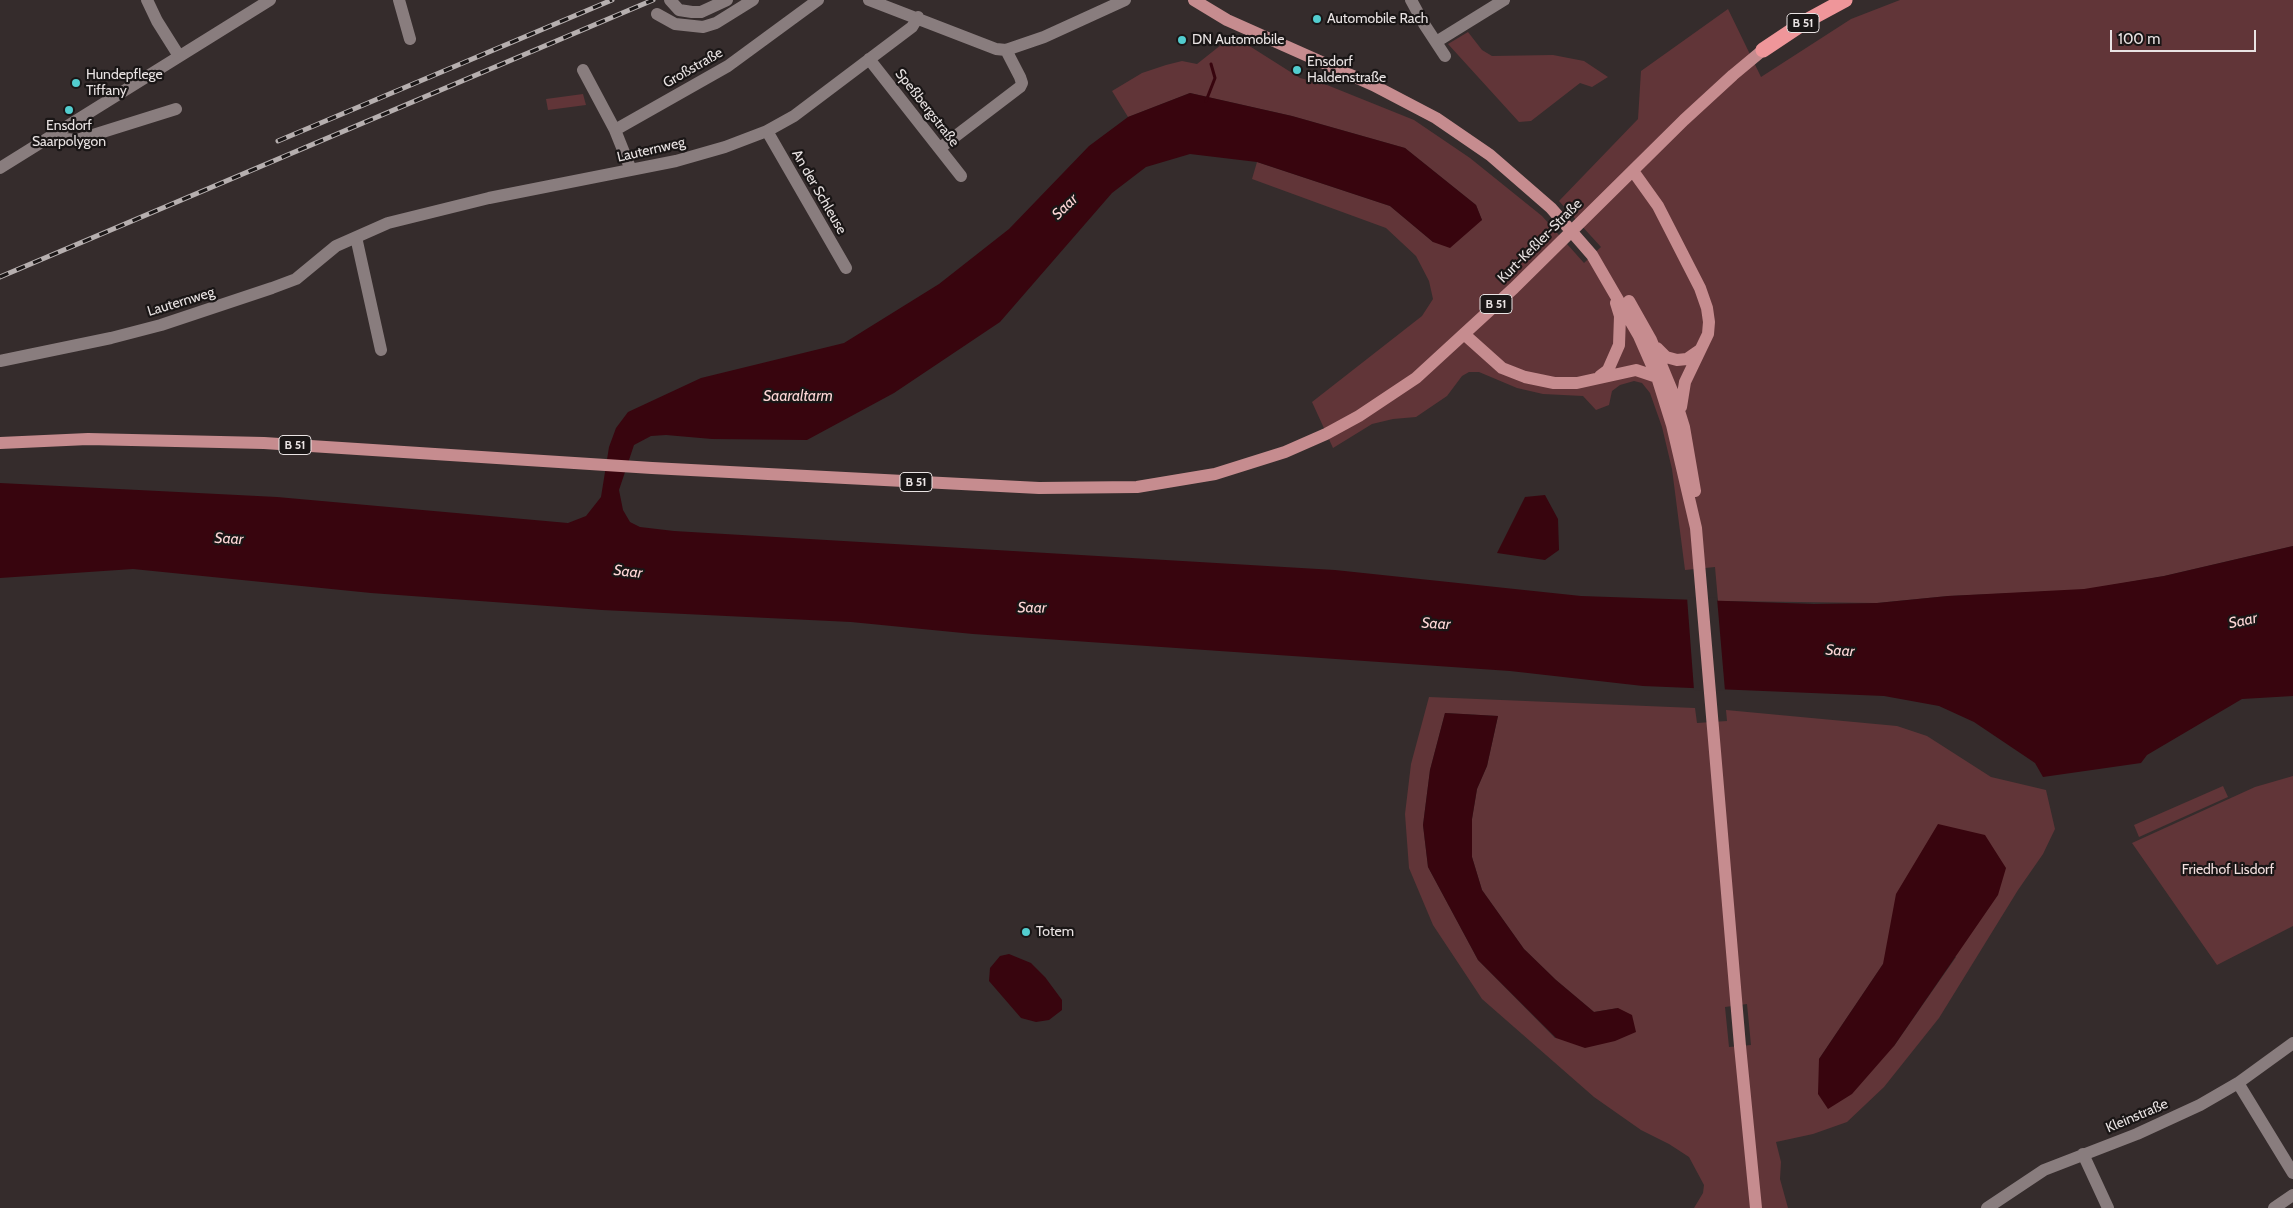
<!DOCTYPE html>
<html>
<head>
<meta charset="utf-8">
<style>
	body { margin:0 }
	#map { position:relative; width:2293px; height:1208px; overflow:hidden; background:#352c2c; font-family:Cabin,sans-serif }
	canvas { display:block }
	.scale { position:absolute; left:2110px; top:30px; width:146px; height:22px; box-sizing:border-box; border:2px solid #e9e3e3; border-top:0; padding-left:6px; font-size:15px; line-height:18px; white-space:nowrap; color:#e9e3e3; -webkit-text-stroke:4px #1a1616; paint-order:stroke }
</style>
</head>
<body>
<div id="map">
<canvas width="2293" height="1208"></canvas>
<div class="scale">100 m</div>
</div>
<script>
const ctx = document.querySelector('canvas').getContext('2d');
ctx.lineJoin = 'round';
function fill(path, color) { ctx.fillStyle = color; ctx.fill(path, 'evenodd'); }
const shape = rows => new Path2D(rows.map(r => 'M' + r).join(''));
function stroke(path, color, width, dash) { ctx.strokeStyle = color; ctx.lineWidth = width; ctx.lineCap = dash ? 'butt' : 'round'; ctx.setLineDash(dash || []); ctx.stroke(path); }
function write(font, color, halo, rows, align = 'center') {
  ctx.font = font + ' Cabin,sans-serif'; ctx.lineWidth = 4.5; ctx.setLineDash([]); ctx.textBaseline = 'middle'; ctx.strokeStyle = halo; ctx.fillStyle = color; for (const [text, x, y, turn = 0] of rows) {
    ctx.save(); ctx.translate(x, y); ctx.rotate((+turn || 0) * Math.PI / 180); ctx.textAlign = isNaN(turn) ? turn : align; if (halo) ctx.strokeText(text, 0, 0); ctx.fillText(text, 0, 0); ctx.restore();
  }
}
fill(shape([
	[1900,0,2293,0,2293,546,2164,576,2084,590,1948,596,1877,603,1718,601,1715,567,1685,570,1672,469,1662,427,1650,393,1642,383,1634,381,1620,385,1612,391,1609,405,1596,410,1583,396,1543,394,1517,388,1479,372,1469,372,1462,376,1447,396,1416,417,1393,419,1372,424,1333,448,1312,402,1422,316,1433,299,1429,281,1416,256,1386,228,1252,179,1257,162,1390,206,1433,242,1482,220,1476,205,1405,148,1292,116,1190,93,1128,117,1112,91,1142,73,1166,65,1182,61,1197,64,1231,37,1240,40,1300,78,1327,85,1414,120,1470,158,1542,216,1584,263,1601,247,1559,201,1638,119,1641,71,1728,9,1761,77,1851,19],
	[1468,32,1482,50,1492,56,1553,55,1584,61,1608,77,1592,87,1580,83,1531,121,1519,122,1448,44],
	[583,94,586,105,548,110,546,99],
	[1429,697,1695,708,1697,723,1727,721,1726,710,1897,726,1927,736,1991,777,2046,790,2055,829,2043,854,2018,890,1939,1018,1884,1087,1847,1122,1813,1134,1776,1142,1781,1162,1780,1179,1788,1208,1694,1208,1703,1193,1704,1185,1689,1157,1669,1144,1641,1130,1594,1097,1482,999,1433,925,1409,868,1405,814,1411,764],
	[1445,713,1498,716,1487,766,1477,789,1472,819,1472,857,1482,890,1524,949,1556,980,1594,1012,1618,1008,1555,1038,1478,960,1428,867,1423,825,1430,770],
	[1956,957,1894,1046,1819,1059,1883,964],
	[1747,1004,1751,1045,1729,1047,1725,1007],
	[2293,776,2293,926,2217,965,2132,843,2255,787],
	[2223,786,2228,797,2139,837,2134,825]
]), '#613538');
fill(shape([
	[1190,93,1292,116,1405,148,1476,205,1482,220,1450,248,1433,242,1390,206,1257,162,1190,154,1146,167,1112,193,1000,322,894,393,807,440,712,439,666,435,651,436,634,445,619,490,623,510,630,522,640,527,674,531,1335,570,1581,596,1814,604,1877,603,1948,596,2084,589,2164,576,2293,546,2293,696,2242,699,2147,755,2141,763,2043,777,2035,763,1974,722,1939,706,1884,696,1643,686,1510,671,973,634,851,622,602,610,371,593,133,569,0,578,0,483,277,497,568,523,586,516,601,497,609,447,616,428,628,412,701,378,844,343,939,284,1009,229,1089,146,1128,117],
	[1545,495,1558,519,1559,550,1545,560,1497,553,1525,497],
	[1445,713,1498,716,1487,766,1477,789,1472,819,1472,857,1482,890,1524,949,1556,980,1594,1012,1618,1008,1632,1015,1636,1032,1615,1041,1585,1048,1556,1038,1478,960,1428,867,1423,825,1430,770],
	[1938,824,1985,835,2006,868,1998,895,1894,1046,1852,1094,1828,1109,1818,1094,1819,1059,1883,964,1896,894],
	[1009,954,1031,963,1045,977,1062,1000,1062,1010,1049,1020,1036,1022,1021,1018,989,981,990,968,1000,956]
]), '#38050e');
fill(shape([
	[1687,597,1717,598,1725,691,1694,690]
]), '#352c2c');
stroke(shape([
	[1206,101,1215,78,1211,64]
]), '#38050e', 3);
stroke(shape([
	[147,0,157,21,179,56],
	[399,0,410,39],
	[670,0,679,10,692,12,701,12,727,0],
	[869,0,996,49,1006,50,1044,37,1125,0],
	[1411,0,1424,24,1445,56],
	[657,14,675,24,703,27,716,23,753,0],
	[1436,42,1504,0],
	[869,59,961,176],
	[583,70,615,130,631,170],
	[615,130,728,66,818,0],
	[767,131,846,268],
	[56,134,66,139,77,140,176,109],
	[940,148,1020,87,1022,83,1020,77,1006,50],
	[0,168,270,0],
	[356,237,381,350],
	[0,361,111,338,161,325,272,288,296,279,336,246,388,223,489,198,676,161,725,147,767,131,794,116,912,27,918,17],
	[2238,1083,2293,1173],
	[2083,1154,2108,1208],
	[1987,1208,2044,1170,2137,1134,2200,1105,2238,1083,2293,1043],
	[2274,1208,2293,1195]
]), '#897d7e', 12);
stroke(shape([
	[1194,0,1227,20,1373,85,1436,118,1490,155,1551,208,1592,255,1639,336,1657,377,1672,425,1696,528,1740,1046,1756,1208],
	[1633,171,1658,206,1700,288,1707,308,1709,322,1708,334,1685,382,1681,407],
	[1629,301,1651,340,1675,398,1684,427,1695,491],
	[1464,334,1502,368,1525,377,1554,383,1577,383,1636,370,1657,377],
	[1657,348,1666,357,1677,360,1687,359,1700,350],
	[1600,376,1608,370,1619,345,1620,316,1616,303],
	[0,443,88,439,264,443,652,468,1039,488,1137,487,1215,474,1285,452,1326,434,1359,416,1416,378,1514,288,1684,120,1733,75,1763,50]
]), '#c68c8f', 12);
stroke(shape([
	[1763,50,1808,20,1845,0]
]), '#ef969a', 15);
const rail = shape([
	[278,141,612,0],
	[0,277,653,0]
]);
stroke(rail, '#b6afaf', 5);
stroke(rail, '#1a1616', 3, [9]);
for (const [x, y, r, color] of [
	[1317,19,5,"#52cdcf"],
	[1182,40,5,"#52cdcf"],
	[1297,70,5,"#52cdcf"],
	[76,83,5,"#52cdcf"],
	[69,110,5,"#52cdcf"],
	[1026,932,5,"#52cdcf"]
]) { const dot = new Path2D(); dot.arc(x, y, r, 0, 2 * Math.PI); ctx.fillStyle = color; ctx.fill(dot); stroke(dot, '#1a1616', 2); }
for (const [x, y, w] of [
	[1803,23,32],
	[1496,304,32],
	[295,445,32],
	[916,482,32]
]) { const box = new Path2D(); box.roundRect(x - w / 2, y - 9.5, w, 19, 4); ctx.fillStyle = '#1a1616'; ctx.fill(box); stroke(box, '#e9e3e3', 1); }
write('bold 12px', '#e9e3e3', null, [
	["B 51",1803,23],
	["B 51",1496,304],
	["B 51",295,445],
	["B 51",916,482]
]);
write('14px', '#e9e3e3', '#1a1616', [
	["Automobile Rach",1327,19],
	["DN Automobile",1192,40],
	["Ensdorf",1307,62],
	["Haldenstraße",1307,78],
	["Hundepflege",86,75],
	["Tiffany",86,91],
	["Ensdorf",69,126,"center"],
	["Saarpolygon",69,142,"center"],
	["Totem",1036,932]
], 'left');
write('14px', '#e9e3e3', '#1a1616', [
	["Großstraße",693,68,-30],
	["Speßbergstraße",927,108,52],
	["Lauternweg",651,150,-13],
	["An der Schleuse",819,192,60],
	["Kurt-Keßler-Straße",1540,241,-45],
	["Lauternweg",181,302,-17],
	["Kleinstraße",2137,1116,-23]
]);
write('14px', '#f2dede', '#1a1616', [
	["Friedhof Lisdorf",2228,870]
]);
write('italic 15px', '#fdd6d6', '#1a1616', [
	["Saar",1065,207,-44],
	["Saaraltarm",798,397],
	["Saar",229,539,3],
	["Saar",628,572,6],
	["Saar",1032,608,1],
	["Saar",2243,621,-12],
	["Saar",1436,624,4],
	["Saar",1840,651,4]
]);
</script>
</body>
</html>
